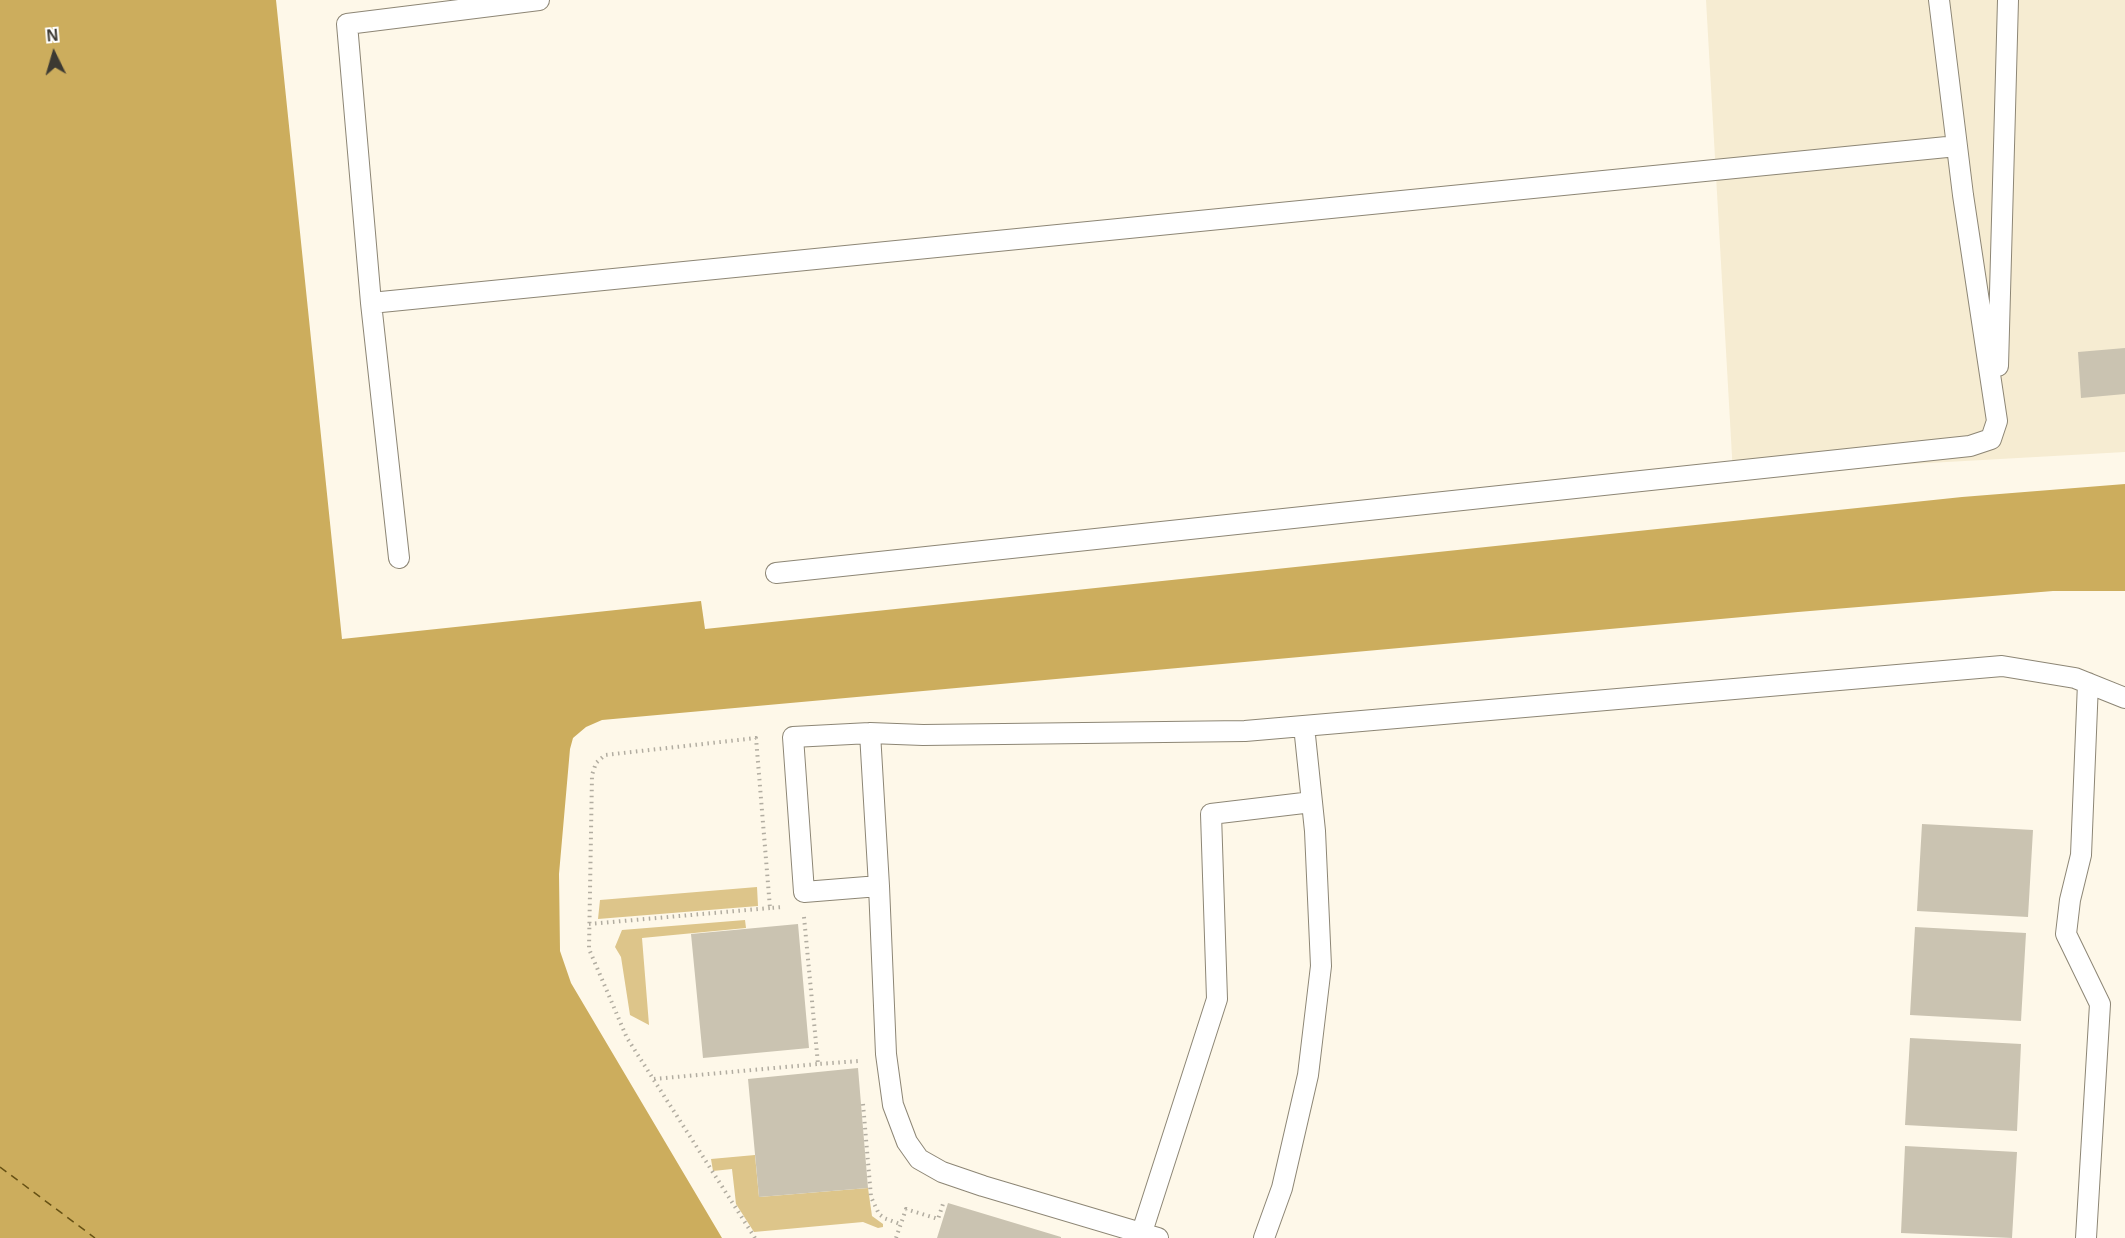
<!DOCTYPE html>
<html>
<head>
<meta charset="utf-8">
<style>
	body { margin:0 }
	#map { position:relative; width:2125px; height:1238px; overflow:hidden; background:#fef8e9; font-family:Arial,sans-serif }
	canvas { display:block }
	.north { position:absolute; left:24px; top:24px; width:60px; height:60px; -webkit-text-stroke:4px #fff; paint-order:stroke; rotate:355deg; font-size:16px; font-weight:700; line-height:24px; text-align:center; color:#3c3932 }
	.north::after { content:''; display:block; margin:auto; width:21px; height:27px; background:#3c3932; clip-path:polygon(50% 0,100% 100%,50% 72%,0 100%) }
</style>
</head>
<body>
<div id="map">
<canvas width="2125" height="1238"></canvas>
<div class="north">N</div>
</div>
<script>
const ctx = document.querySelector('canvas').getContext('2d');
ctx.lineJoin = 'round';
function fill(path, color) { ctx.fillStyle = color; ctx.fill(path, 'evenodd'); }
const shape = rows => new Path2D(rows.map(r => 'M' + r).join(''));
function stroke(path, color, width, dash) { ctx.strokeStyle = color; ctx.lineWidth = width; ctx.lineCap = dash ? 'butt' : 'round'; ctx.setLineDash(dash || []); ctx.stroke(path); }
fill(shape([
	[1706,0,2125,0,2125,452,1733,474]
]), '#f6ecd2');
fill(shape([
	[757,887,758,906,598,919,600,900],
	[745,920,746,928,642,938,649,1025,630,1015,621,957,615,947,622,930],
	[755,1155,759,1197,868,1188,872,1216,883,1224,883,1227,878,1228,863,1222,754,1232,736,1204,732,1169,713,1171,711,1159]
]), '#ddc58a');
fill(shape([
	[0,0,276,0,342,639,701,601,705,629,1962,497,2125,484,2125,591,2053,591,1798,612,602,720,586,727,573,738,570,749,559,874,560,951,571,983,722,1238,0,1238]
]), '#ccad5d');
stroke(shape([
	[0,1167,95,1238]
]), '#665114', 1.5, [8, 6]);
fill(shape([
	[2125,348,2125,394,2081,398,2078,352],
	[1922,824,2033,830,2028,917,1917,911],
	[798,924,809,1048,703,1058,691,934],
	[1915,927,2026,933,2021,1021,1910,1015],
	[1910,1038,2021,1044,2017,1131,1905,1125],
	[858,1068,868,1188,759,1197,748,1079],
	[1905,1146,2017,1152,2012,1238,1901,1233],
	[948,1203,1061,1237,1061,1238,937,1238]
]), '#cac3b1');
const lane = shape([
	[371,303,1957,146],
	[1998,366,2008,0],
	[399,558,371,303,347,24,539,0],
	[776,573,1970,446,1991,439,1997,421,1963,195,1939,0],
	[870,733,793,737,804,892,879,886],
	[1142,1232,1217,999,1211,814,1312,802],
	[1158,1238,983,1186,942,1172,919,1159,907,1142,893,1105,886,1054,879,886,870,733,923,735,1245,731,2002,666,2075,678,2125,698],
	[1264,1238,1282,1188,1308,1075,1321,966,1315,831,1304,726],
	[2086,1238,2100,1004,2066,934,2070,900,2081,855,2088,683]
]);
stroke(lane, '#8d8675', 22);
stroke(shape([
	[804,917,818,1064,859,1061],
	[589,924,770,908],
	[654,1079,818,1064],
	[863,1104,871,1197,879,1214,884,1218,900,1224],
	[755,1238,627,1038,589,949,592,775,596,763,605,755,756,738,770,908,783,907],
	[896,1238,906,1209,938,1219,944,1201]
]), '#b2ada1', 4, [1.5, 4.5]);
stroke(lane, '#fff', 20);
</script>
</body>
</html>
